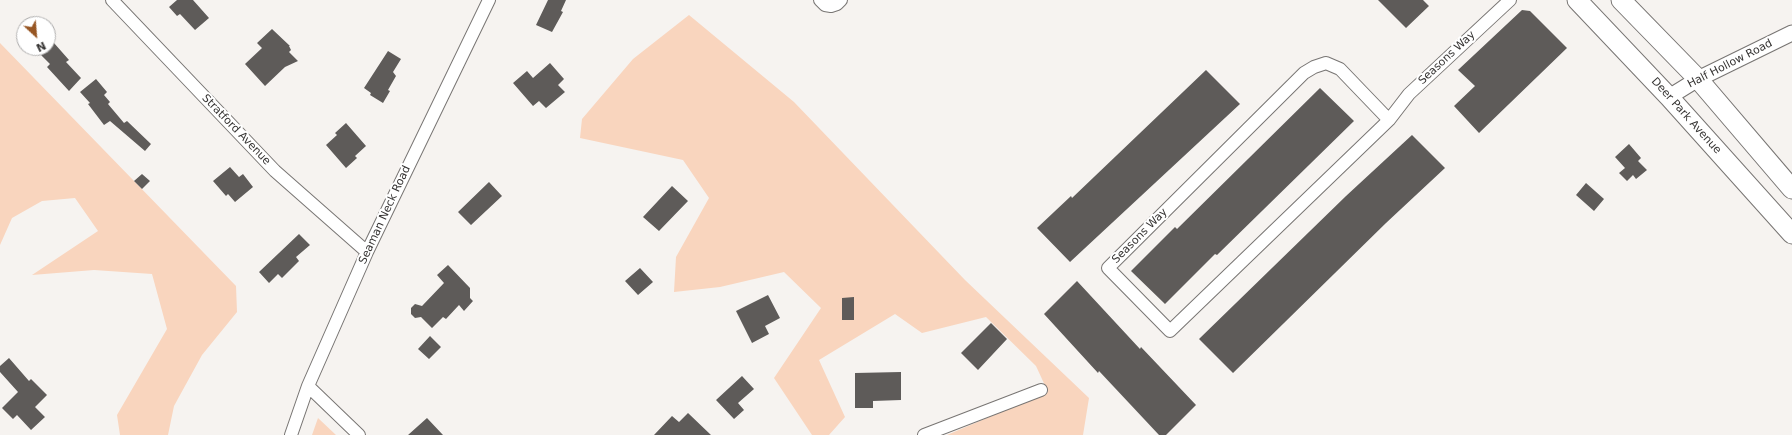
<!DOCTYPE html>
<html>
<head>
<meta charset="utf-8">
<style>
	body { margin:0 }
	#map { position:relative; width:1792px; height:435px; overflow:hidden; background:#f6f3f0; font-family:"DejaVu Sans",sans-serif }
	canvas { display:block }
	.north { position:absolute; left:16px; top:16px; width:40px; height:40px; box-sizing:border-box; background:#fff; border:1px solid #aeadad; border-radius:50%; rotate:154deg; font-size:11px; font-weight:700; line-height:16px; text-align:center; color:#353332 }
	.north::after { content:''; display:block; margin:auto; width:14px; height:18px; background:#975623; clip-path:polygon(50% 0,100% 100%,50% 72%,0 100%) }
</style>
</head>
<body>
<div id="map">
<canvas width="1792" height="435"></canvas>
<div class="north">N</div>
</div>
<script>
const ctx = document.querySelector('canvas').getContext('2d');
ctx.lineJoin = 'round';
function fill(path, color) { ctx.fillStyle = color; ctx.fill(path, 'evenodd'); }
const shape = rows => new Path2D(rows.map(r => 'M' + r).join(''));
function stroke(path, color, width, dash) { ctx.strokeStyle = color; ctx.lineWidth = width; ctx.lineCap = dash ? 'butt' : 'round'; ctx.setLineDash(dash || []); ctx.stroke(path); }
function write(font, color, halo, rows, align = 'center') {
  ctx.font = font + ' "DejaVu Sans",sans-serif'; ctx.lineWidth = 4; ctx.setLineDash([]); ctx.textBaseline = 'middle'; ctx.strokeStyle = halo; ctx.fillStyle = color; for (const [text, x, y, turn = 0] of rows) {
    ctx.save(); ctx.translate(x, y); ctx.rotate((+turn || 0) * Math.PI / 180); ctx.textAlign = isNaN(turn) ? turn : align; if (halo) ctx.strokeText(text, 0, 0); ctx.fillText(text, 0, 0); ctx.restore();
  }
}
fill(shape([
	[689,15,794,102,965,280,1089,398,1083,435,947,435,1048,392,1036,366,986,317,922,333,895,314,819,360,845,417,829,435,812,435,774,378,821,308,784,272,720,287,674,292,676,257,709,198,683,160,580,138,582,119,633,59],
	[0,43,236,286,237,312,202,355,174,406,168,435,120,435,117,415,167,329,152,274,94,270,32,275,98,231,75,198,42,201,12,218,0,245],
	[318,418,336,435,312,435]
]), '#f9d5be');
fill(shape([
	[177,0,193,0,209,18,195,30,180,14,177,16,169,7],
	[548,0,566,0,561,11,563,12,552,32,536,25],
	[1378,0,1423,0,1429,6,1406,28],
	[1522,10,1530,11,1567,48,1479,133,1454,106,1475,86,1458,70],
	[272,29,290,46,289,46,291,50,289,52,298,61,285,67,265,86,245,64,262,48,257,43],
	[54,43,69,60,66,62,81,78,69,91,47,67,50,64,41,55],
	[388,51,401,59,393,72,396,76,388,90,390,91,383,103,370,95,371,93,364,88],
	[550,63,564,79,558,85,565,92,546,108,539,101,533,106,513,83,527,71,533,78],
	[1206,70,1240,104,1070,262,1037,228,1071,196,1072,198],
	[96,79,107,92,104,95,110,102,108,104,124,123,127,121,151,144,145,151,110,121,104,125,88,104,90,103,80,92],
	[1320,88,1354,121,1217,255,1215,254,1165,304,1131,271,1175,227,1177,229],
	[346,123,366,146,355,156,357,158,346,168,326,145,337,135,335,133],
	[1412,135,1445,168,1386,223,1233,373,1199,339,1346,196],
	[1629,144,1641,158,1638,161,1647,170,1636,179,1633,175,1627,181,1619,173,1625,168,1615,157],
	[230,167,239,177,243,174,253,187,235,202,228,194,226,196,213,181],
	[142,174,150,181,142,189,134,181],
	[489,182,502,196,471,225,458,212],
	[1586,183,1604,199,1594,211,1576,195],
	[672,186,688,201,659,231,643,217],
	[299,234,310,245,296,257,299,261,282,278,278,274,269,283,259,272],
	[448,265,470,288,470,298,473,301,464,311,459,305,446,319,443,317,432,328,421,317,415,318,411,314,411,308,415,304,422,306,444,283,437,275],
	[640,268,653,282,638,295,625,281],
	[1077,281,1140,349,1141,347,1196,405,1166,435,1159,435,1099,371,1098,373,1044,314],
	[768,295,780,318,765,326,769,334,752,343,736,311],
	[854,297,854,320,842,320,842,298],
	[991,323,1007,339,978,370,961,353],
	[430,336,441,347,429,359,418,349],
	[9,358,29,381,31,379,47,395,35,407,45,417,31,430,17,415,13,419,2,408,18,392,0,372,0,366],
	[901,372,901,400,873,401,873,408,855,408,855,373],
	[742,376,754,389,738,403,744,410,734,419,716,400],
	[688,413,711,435,654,435,672,416,679,422],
	[427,418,443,435,408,435]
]), '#5e5b59');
const minor = shape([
	[112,0,275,171,367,252],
	[820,0,825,5,831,6,837,4,841,0],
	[1389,120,1340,69,1326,63,1314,67,1304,73,1108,268,1170,331,1389,120,1409,94,1510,0],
	[308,386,359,435],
	[291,435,308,386,367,252,489,0],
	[924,435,1041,390]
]);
const tertiary = shape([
	[1669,97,1698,79,1792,33]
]);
const primary = shape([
	[1577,0,1669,97,1792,234],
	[1621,0,1698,79,1792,189]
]);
stroke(minor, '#787573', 14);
stroke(tertiary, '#787573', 17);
stroke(primary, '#787573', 21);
stroke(minor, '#fff', 12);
stroke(tertiary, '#fff', 15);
stroke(primary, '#fff', 19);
write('11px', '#353332', '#fff', [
	["Seasons Way",1447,58,-43],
	["Half Hollow Road",1730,64,-27],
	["Deer Park Avenue",1686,116,48],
	["Stratford Avenue",236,130,46],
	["Seaman Neck Road",385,215,-65],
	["Seasons Way",1140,236,-45]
]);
</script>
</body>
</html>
